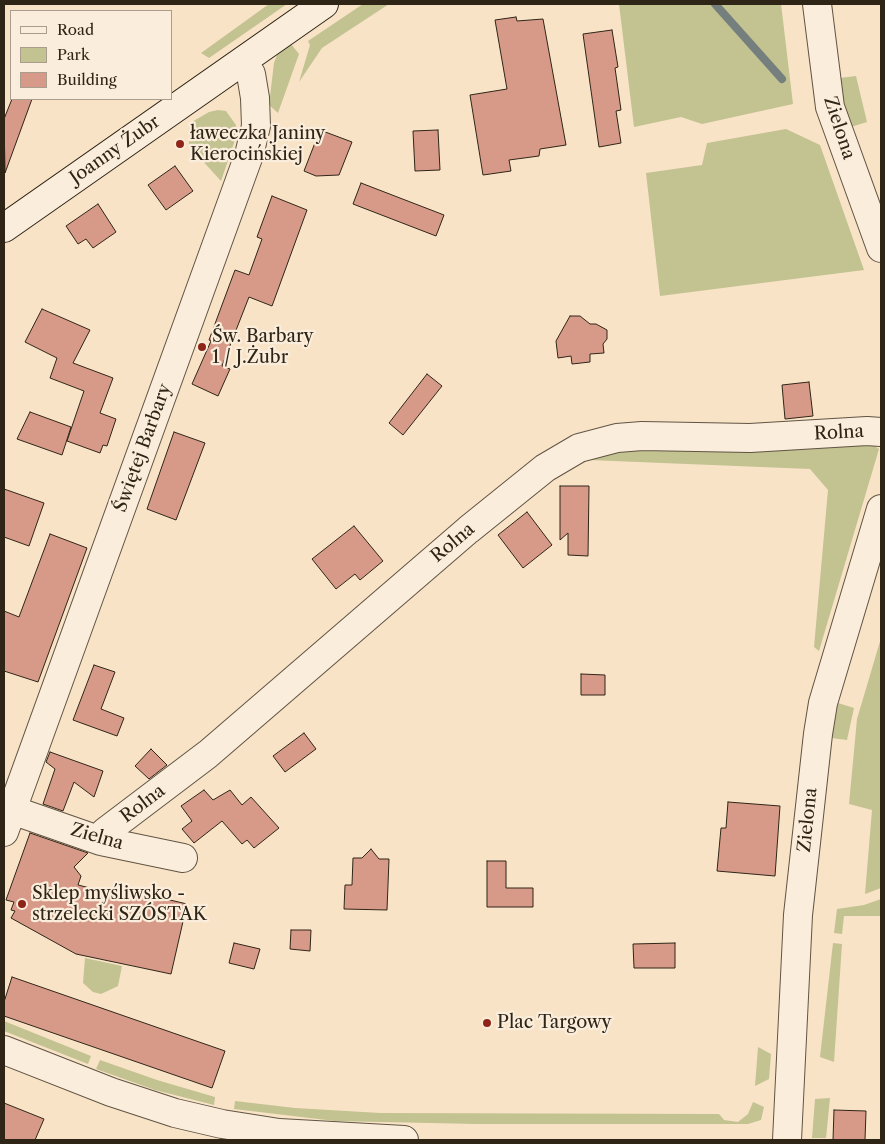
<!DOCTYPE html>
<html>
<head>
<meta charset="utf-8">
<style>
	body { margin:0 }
	#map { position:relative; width:885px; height:1144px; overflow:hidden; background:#f8e3c7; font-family:"Libre Caslon Text",serif }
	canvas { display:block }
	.frame { position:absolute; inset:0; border:5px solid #2f2517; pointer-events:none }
	.legend { position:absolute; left:10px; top:10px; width:162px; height:90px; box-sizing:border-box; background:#faeddb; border:1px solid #a99d8d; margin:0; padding:6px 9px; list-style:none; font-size:15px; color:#2f2517 }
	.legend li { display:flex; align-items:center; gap:10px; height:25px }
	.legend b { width:25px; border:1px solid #a99d8d }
</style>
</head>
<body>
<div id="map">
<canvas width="885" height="1144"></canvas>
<div class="frame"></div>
<ul class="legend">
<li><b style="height:6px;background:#faeddb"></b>Road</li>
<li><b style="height:14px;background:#c3c291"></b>Park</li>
<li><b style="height:14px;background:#d79a88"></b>Building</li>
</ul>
</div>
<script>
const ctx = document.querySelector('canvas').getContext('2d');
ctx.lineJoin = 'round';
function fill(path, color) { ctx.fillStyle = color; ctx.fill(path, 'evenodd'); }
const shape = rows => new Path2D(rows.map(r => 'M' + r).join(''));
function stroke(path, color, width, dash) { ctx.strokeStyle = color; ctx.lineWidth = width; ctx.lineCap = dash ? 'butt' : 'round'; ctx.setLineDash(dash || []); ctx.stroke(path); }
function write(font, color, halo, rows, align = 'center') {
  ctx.font = font + ' "Libre Caslon Text",serif'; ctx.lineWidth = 4.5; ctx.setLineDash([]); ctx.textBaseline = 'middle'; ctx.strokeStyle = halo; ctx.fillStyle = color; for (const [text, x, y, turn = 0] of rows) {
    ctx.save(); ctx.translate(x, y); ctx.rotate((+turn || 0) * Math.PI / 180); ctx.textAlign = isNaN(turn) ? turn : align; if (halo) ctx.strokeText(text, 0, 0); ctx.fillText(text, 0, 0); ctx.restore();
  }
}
fill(shape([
	[269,4,287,4,209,58,201,53],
	[363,4,389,4,322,48,299,82,310,45,308,41],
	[619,4,781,4,793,104,702,124,681,117,634,127],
	[291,44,299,54,278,113,269,105,274,63,277,55],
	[856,76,867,122,851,127,841,99,840,78],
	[218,110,226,111,236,125,234,143,221,181,189,146,190,123,209,112],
	[786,129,820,145,864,270,660,296,646,173,702,165,707,143],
	[871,443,879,449,819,651,814,647,828,490,810,469,589,460,589,456,612,449],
	[881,638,881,888,865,894,872,810,849,804,857,719],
	[838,703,854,708,847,740,831,738],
	[881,899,881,916,844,916,842,934,834,933,837,909,864,905],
	[833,943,842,944,834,1062,820,1057],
	[85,958,122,966,118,986,101,994,93,992,83,983],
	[4,1021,91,1056,88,1064,4,1031],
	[758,1047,771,1054,769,1079,755,1086],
	[100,1060,157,1080,215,1097,214,1105,155,1090,96,1069],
	[830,1098,826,1138,812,1138,815,1099],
	[235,1101,295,1108,380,1113,719,1114,724,1120,738,1122,748,1114,753,1102,764,1107,761,1120,748,1124,477,1124,335,1121,234,1109]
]), '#c3c291');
stroke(shape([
	[715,4,782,79]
]), '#757f7d', 8);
const building = shape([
	[516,17,517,21,543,19,566,145,540,149,539,156,509,160,511,171,483,175,470,95,507,89,495,20,516,17],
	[612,30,618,67,615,68,621,110,616,111,621,143,599,147,583,34,612,30],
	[12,99,32,99,5,173,4,119,12,99],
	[320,130,352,142,339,175,316,176,304,171,320,130],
	[438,130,440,170,415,171,413,131,438,130],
	[175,166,193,191,166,210,148,185,175,166],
	[361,183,444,215,436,236,353,204,361,183],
	[272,196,307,210,272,306,249,297,222,366,230,369,218,396,192,384,211,341,209,340,235,270,249,275,262,239,257,237,272,196],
	[98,204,116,232,93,248,86,239,78,244,66,226,98,204],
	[42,309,90,330,73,363,113,378,100,413,116,419,107,446,103,445,100,453,67,441,84,391,50,378,57,358,25,342,42,309],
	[570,316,580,316,590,324,596,324,607,330,607,339,603,344,604,353,590,354,590,362,572,364,571,356,558,358,556,341,570,316],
	[427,374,442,386,403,435,389,423,427,374],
	[809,382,813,416,785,419,782,385,809,382],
	[30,412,71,427,62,455,17,439,30,412],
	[174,432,205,443,176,520,147,509,174,432],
	[560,486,589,486,588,556,568,555,568,533,560,540,560,486],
	[4,489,44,503,29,546,4,537,4,489],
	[527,512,552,545,523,568,498,535,527,512],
	[354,526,383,561,360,580,355,574,336,589,312,559,354,526],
	[50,534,87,548,38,682,4,671,4,611,19,617,50,534],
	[94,665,115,672,101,709,124,718,117,736,73,720,94,665],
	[581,674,605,675,605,695,581,695,581,674],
	[304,733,316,749,285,772,273,756,304,733],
	[151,749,167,765,149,779,135,766,151,749],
	[50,752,103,771,94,797,74,782,63,811,43,804,55,769,46,762,50,752],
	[204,790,213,800,230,790,242,805,251,797,279,828,254,848,247,840,242,844,222,821,194,843,182,829,192,821,181,806,204,790],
	[728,802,780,806,775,876,717,871,721,828,726,828,728,802],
	[30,833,88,853,74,867,81,876,78,885,134,899,136,892,187,904,171,974,76,954,11,918,15,911,11,910,14,902,6,900,30,833],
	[371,849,379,859,389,859,387,910,344,909,345,885,352,885,353,858,362,858,371,849],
	[487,861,506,861,506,888,533,888,533,907,487,907,487,861],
	[291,930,311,930,310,951,290,949,291,930],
	[234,943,260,949,254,969,229,963,234,943],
	[675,943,675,968,634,968,633,944,675,943],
	[12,977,225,1051,212,1088,4,1016,4,1002,12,977],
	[4,1103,44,1119,35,1140,4,1140,4,1103],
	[834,1110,866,1111,865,1140,833,1140,834,1110]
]);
fill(building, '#d79a88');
stroke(building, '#2f2517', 1);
const street = shape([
	[817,4,830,107,881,248],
	[12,810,101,841,183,858],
	[4,832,249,155,256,126,255,98,251,74,242,62],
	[101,841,105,832,208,754,468,530,545,468,579,448,617,438,642,436,750,438,867,431,881,432],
	[4,1050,111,1092,175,1113,222,1124,279,1133,404,1140],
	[787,1140,798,915,818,734,823,703,881,509]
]);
const secondary = shape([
	[4,228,324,4]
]);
stroke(street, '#615443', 30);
stroke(secondary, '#2f2517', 30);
stroke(street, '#faeddb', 28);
stroke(secondary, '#faeddb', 28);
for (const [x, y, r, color] of [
	[180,144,5,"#8f2418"],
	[202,347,5,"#8f2418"],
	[22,904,5,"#8f2418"],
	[487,1023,5,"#8f2418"]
]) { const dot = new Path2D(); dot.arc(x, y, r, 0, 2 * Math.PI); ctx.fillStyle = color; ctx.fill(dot); stroke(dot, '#faeddb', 2); }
write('18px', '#2f2517', '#faeddb', [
	["Zielona",839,128,72],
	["Joanny Żubr",115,150,-35],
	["Rolna",839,433,-3],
	["Świętej Barbary",143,448,-70],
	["Rolna",453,543,-40],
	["Rolna",143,804,-37],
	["Zielona",808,820,-84],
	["Zielna",97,837,16]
]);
write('18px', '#2f2517', '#faeddb', [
	["ławeczka Janiny",190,134],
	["Kierocińskiej",190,155],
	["Św. Barbary",212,337],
	["1 / J.Żubr",212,358],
	["Sklep myśliwsko -",32,894],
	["strzelecki SZÓSTAK",32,915],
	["Plac Targowy",497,1023]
], 'left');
</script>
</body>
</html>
